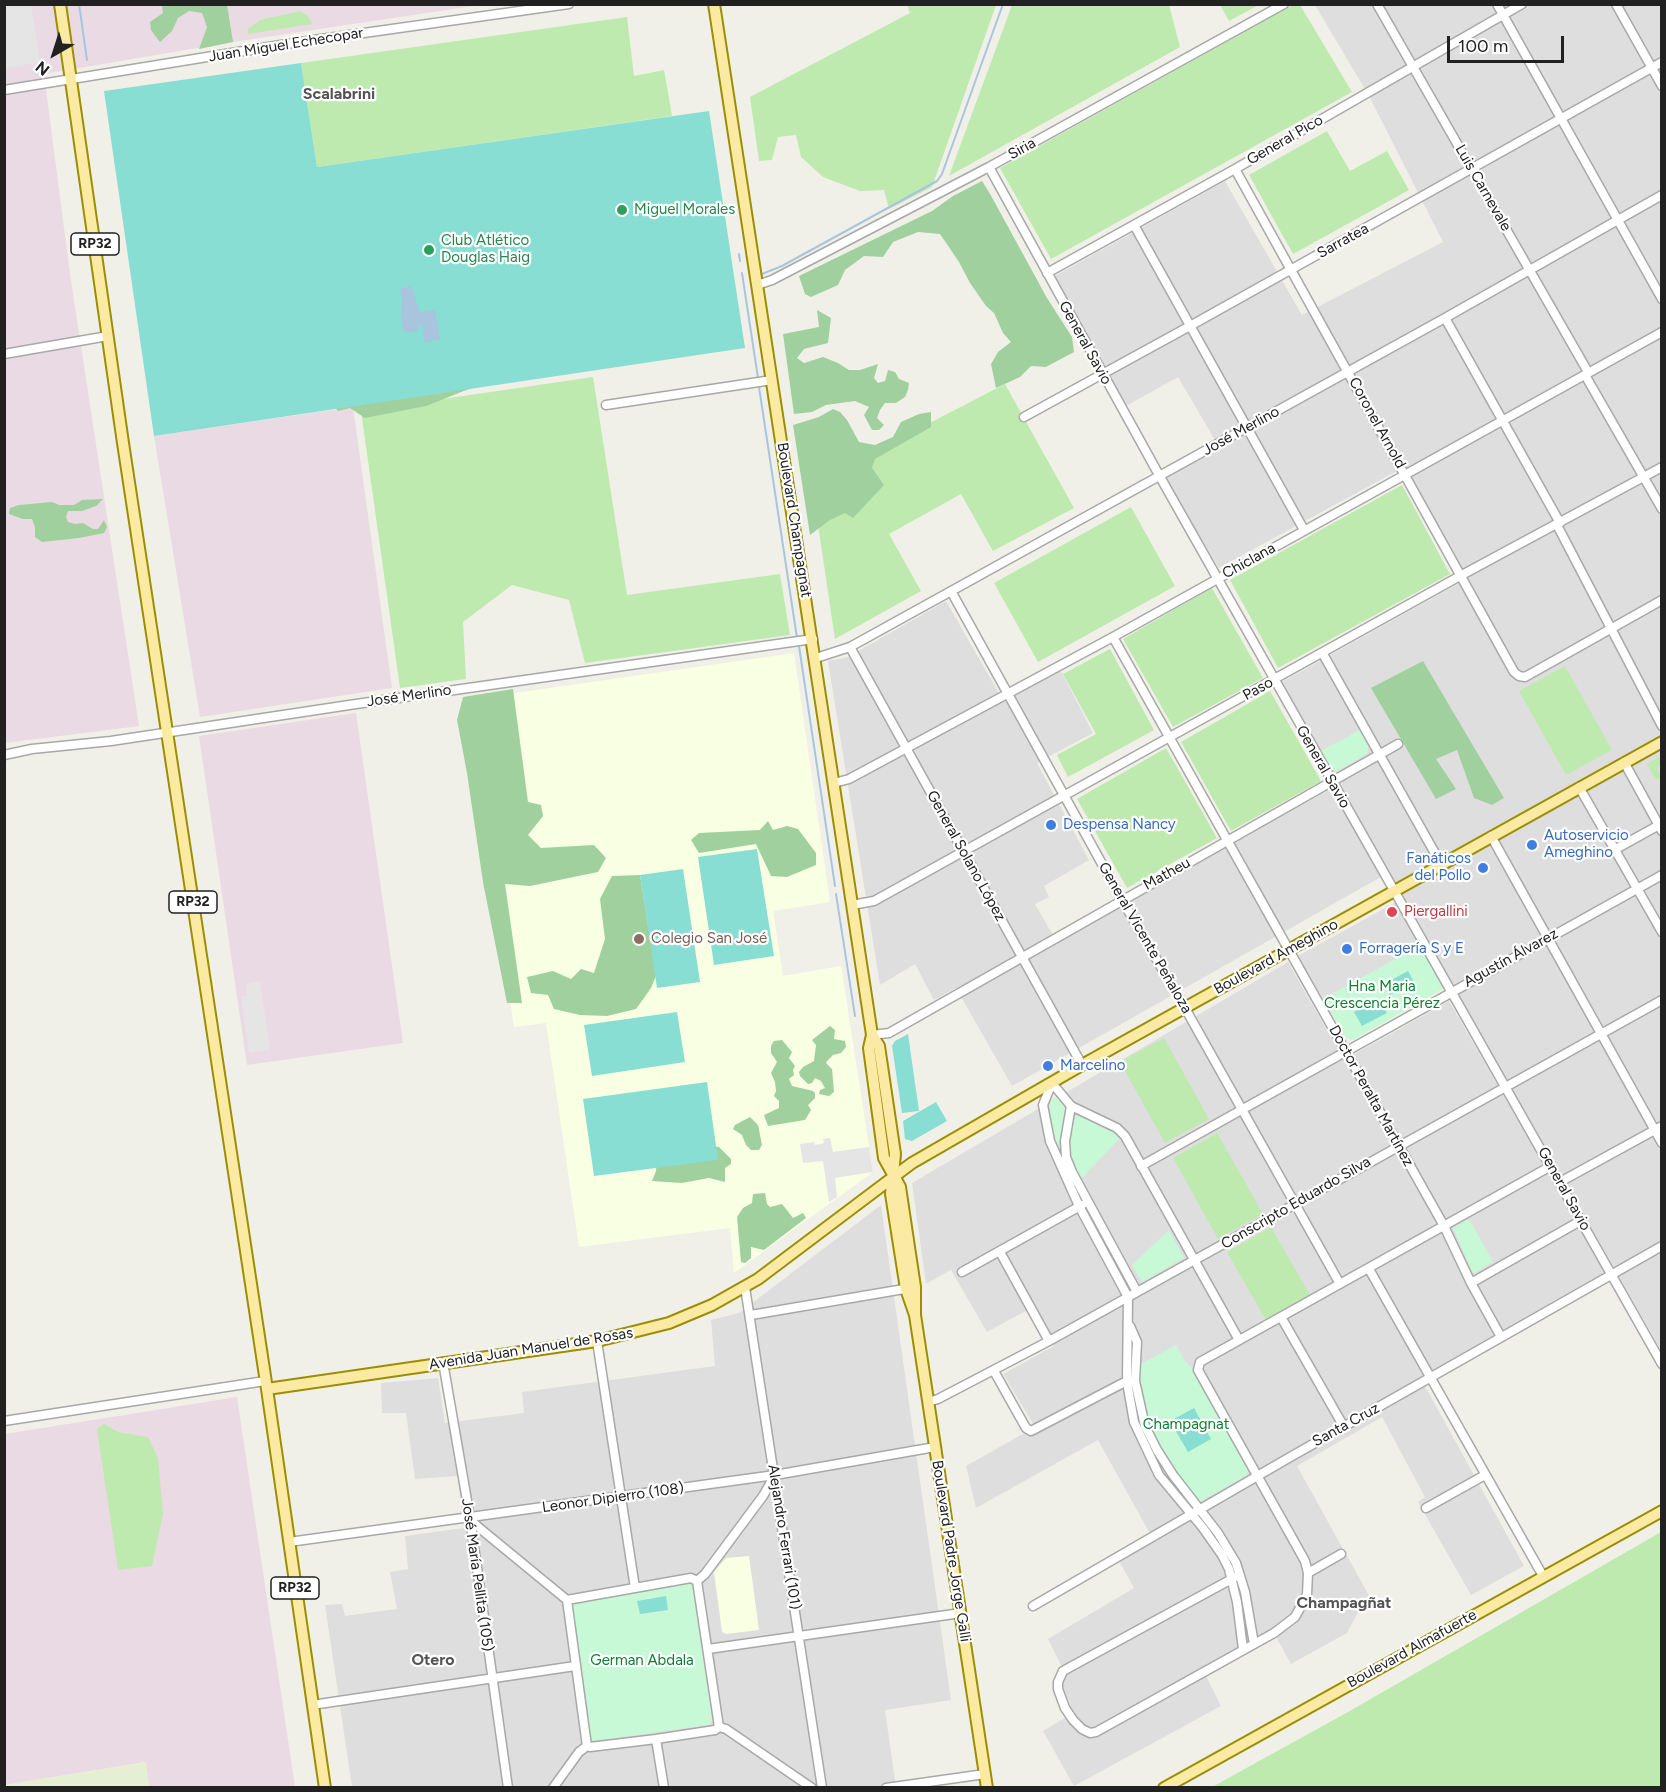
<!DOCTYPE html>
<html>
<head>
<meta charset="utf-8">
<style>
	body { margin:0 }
	#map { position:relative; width:1666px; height:1792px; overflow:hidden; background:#f1f0e8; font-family:Figtree,sans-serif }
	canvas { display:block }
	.frame { position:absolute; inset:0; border:6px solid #212121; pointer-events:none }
	.north { position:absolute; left:24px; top:24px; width:60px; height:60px; -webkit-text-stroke:4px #fff; paint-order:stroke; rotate:219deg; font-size:16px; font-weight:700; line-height:24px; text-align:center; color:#212121 }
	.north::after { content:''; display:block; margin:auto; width:21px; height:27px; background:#212121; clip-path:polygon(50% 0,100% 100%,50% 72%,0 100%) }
	.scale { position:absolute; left:1447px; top:36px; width:117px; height:27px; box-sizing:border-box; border:3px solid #212121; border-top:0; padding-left:8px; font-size:18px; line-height:21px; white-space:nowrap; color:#212121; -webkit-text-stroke:4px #fff; paint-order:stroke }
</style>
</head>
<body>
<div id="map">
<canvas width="1666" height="1792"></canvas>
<div class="frame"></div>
<div class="north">N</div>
<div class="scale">100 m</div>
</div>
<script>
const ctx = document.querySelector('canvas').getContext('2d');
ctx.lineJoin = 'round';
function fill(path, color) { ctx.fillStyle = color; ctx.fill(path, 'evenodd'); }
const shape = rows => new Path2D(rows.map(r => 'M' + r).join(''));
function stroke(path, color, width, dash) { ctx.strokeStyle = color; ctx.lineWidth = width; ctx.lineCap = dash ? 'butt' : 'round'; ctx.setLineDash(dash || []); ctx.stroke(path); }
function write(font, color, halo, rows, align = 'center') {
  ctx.font = font + ' Figtree,sans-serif'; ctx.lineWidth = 4.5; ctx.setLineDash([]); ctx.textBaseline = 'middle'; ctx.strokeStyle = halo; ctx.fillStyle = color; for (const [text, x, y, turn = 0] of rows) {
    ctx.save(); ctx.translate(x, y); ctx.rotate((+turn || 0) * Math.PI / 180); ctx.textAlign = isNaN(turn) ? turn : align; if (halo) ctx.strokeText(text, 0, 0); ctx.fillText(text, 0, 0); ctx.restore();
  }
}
fill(shape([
	[1315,5,1661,5,1661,1350,1388,873,1012,1086,956,988,934,1000,915,964,880,985,828,661,848,657,946,601,1004,702,1060,669,1093,733,1037,763,1089,860,1044,886,1049,897,1035,904,1057,942,1338,785,1280,683,1467,579,1406,466,1219,568,1164,478,1219,447,1178,377,1126,406,1055,276,1225,181,1302,315,1443,242,1369,96],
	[1396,902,1422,945,1323,999,1298,956],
	[1288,962,1344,1060,1449,1001,1605,1272,1420,1377,1524,1566,1471,1595,1418,1502,1425,1497,1382,1417,1297,1466,1372,1601,1362,1605,1347,1633,1291,1664,1276,1637,1206,1676,1221,1706,1074,1786,1043,1731,1073,1713,1061,1681,1061,1665,1048,1639,1134,1588,1118,1559,1153,1539,1098,1440,976,1508,966,1466,1035,1427,1003,1374,1054,1346,1033,1307,987,1332,951,1270,926,1284,912,1183],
	[881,1205,951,1700,885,1710,896,1787,352,1787,325,1605,342,1604,345,1616,397,1609,390,1572,408,1569,405,1536,463,1528,458,1476,415,1479,406,1413,382,1413,381,1383,438,1378,445,1423,524,1413,522,1392,715,1366,711,1320,739,1313]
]), '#dfdede');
fill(shape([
	[4,5,480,5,233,42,44,74,70,274,139,726,5,743],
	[353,407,392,688,200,717,154,436],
	[356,713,403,1043,247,1065,199,736],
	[237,1397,295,1787,149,1787,145,1762,5,1785,5,1434]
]), '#eadae3');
fill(shape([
	[794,653,830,902,773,911,783,976,841,966,873,1172,734,1273,730,1228,579,1247,546,1023,514,1027,466,700],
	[749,1556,759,1630,726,1634,722,1632,714,1572,726,1558]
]), '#f8ffe3');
fill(shape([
	[146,1762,149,1787,5,1787,5,1785]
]), '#e6efd4');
fill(shape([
	[907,5,996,5,932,187,889,209,884,190,860,191,823,177,801,157,796,135,778,137,772,160,759,161,750,97,910,13],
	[1012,5,1169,5,1180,47,949,176],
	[1220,5,1259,5,1229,21],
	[1293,5,1300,5,1352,92,1051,259,1000,168],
	[300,11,308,16,312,24,248,34,248,29,260,20],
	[627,17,634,76,664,70,672,116,317,167,301,63],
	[1327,131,1350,171,1387,151,1409,190,1293,254,1249,175],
	[593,377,627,595,780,574,790,635,585,663,569,600,512,585,463,622,466,679,400,688,361,411],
	[1005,384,1074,508,993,551,961,494,889,534,921,591,835,639,818,525,862,458],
	[1402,485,1450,574,1278,668,1230,580],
	[1131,507,1175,586,1038,662,994,583],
	[1212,588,1263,678,1173,727,1123,639],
	[1110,649,1154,730,1068,777,1057,755,1096,734,1063,674],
	[1565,666,1612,750,1566,775,1519,691],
	[1270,691,1321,781,1231,831,1181,742],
	[1166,748,1217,838,1127,888,1077,799],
	[1661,756,1661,765,1657,768,1661,778,1656,780,1647,764],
	[1164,1038,1209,1119,1165,1143,1120,1062],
	[1217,1133,1263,1214,1218,1239,1173,1158],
	[1271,1227,1310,1295,1266,1320,1227,1252],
	[104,1424,118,1432,148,1437,158,1458,163,1514,152,1566,118,1570,97,1429],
	[1661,1532,1661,1787,1212,1787,1348,1712]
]), '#beeaaf');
fill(shape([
	[162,5,227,5,233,42,199,49,207,27,202,13,189,11,178,18,172,31,160,42,151,30,150,22,163,13],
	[982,181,989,192,1047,298,1072,337,1074,352,1046,367,1031,366,1020,377,996,388,991,364,998,352,1011,342,1003,333,994,313,986,306,970,283,959,262,940,234,918,232,893,242,883,257,864,256,845,270,838,285,811,297,805,294,799,276,932,211,953,196],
	[817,310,831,318,828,343,804,349,797,358,804,363,823,357,838,363,849,370,860,370,878,364,874,378,878,383,885,381,888,370,895,372,899,379,909,383,908,390,905,397,896,403,885,403,880,410,877,418,884,425,879,430,872,430,864,415,869,407,855,401,826,405,812,412,794,414,783,334,819,327],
	[474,387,426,406,365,418,350,408,338,411,322,391],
	[833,409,840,412,847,420,859,442,875,445,893,437,901,422,919,414,931,412,931,427,875,459,872,468,884,485,853,518,845,513,830,520,810,535,793,425,819,417],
	[103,499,96,506,82,511,68,511,66,517,68,522,75,524,83,523,93,529,98,529,104,520,107,527,104,533,79,538,42,542,35,537,35,527,32,519,23,519,9,514,10,508,19,505,52,502,59,505,74,505,82,500],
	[1423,661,1504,798,1492,805,1474,798,1457,750,1436,759,1456,789,1436,799,1371,688],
	[513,689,528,802,541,805,543,816,528,835,541,848,594,845,606,858,598,872,530,886,505,884,522,1003,507,1003,483,882,467,773,457,720,463,697],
	[768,821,773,830,787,826,798,829,816,853,816,865,787,877,771,876,756,844,699,853,691,840,699,833,760,830],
	[640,875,656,976,651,988,636,1009,607,1016,580,1015,554,1009,548,995,531,993,527,977,553,971,571,979,581,969,594,973,605,939,600,899,612,876],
	[830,1026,835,1030,834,1039,845,1041,846,1047,841,1053,833,1055,827,1061,826,1063,832,1069,834,1092,829,1096,819,1094,820,1090,825,1088,821,1081,815,1078,812,1083,808,1084,800,1076,799,1072,803,1067,814,1061,816,1045,812,1040],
	[782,1040,792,1052,789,1058,795,1066,793,1070,794,1075,789,1079,792,1086,813,1091,815,1093,815,1098,808,1105,811,1110,805,1120,768,1126,764,1115,779,1108,779,1101,774,1096,776,1091,775,1082,771,1073,777,1062,771,1053,771,1046,774,1041],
	[750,1117,758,1125,762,1145,759,1150,751,1150,746,1145,742,1135,733,1129,735,1125],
	[712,1146,719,1147,731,1159,731,1164,725,1168,725,1182,709,1178,682,1183,652,1181,656,1171,657,1158],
	[765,1193,767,1204,770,1207,782,1204,793,1218,803,1213,806,1218,764,1250,751,1247,751,1258,745,1263,741,1262,737,1217,743,1208,752,1203,753,1194]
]), '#a0d09d');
fill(shape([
	[1360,730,1369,747,1367,754,1337,771,1332,769,1321,751],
	[1422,945,1444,985,1443,989,1353,1040,1347,1039,1323,999],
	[1058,1096,1066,1110,1062,1142,1078,1194,1058,1150,1051,1122,1050,1100],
	[1078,1115,1112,1131,1120,1138,1080,1180,1070,1155,1069,1142,1072,1120],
	[1469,1219,1493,1262,1475,1273,1472,1272,1454,1230,1455,1227],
	[1169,1230,1184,1258,1142,1282,1132,1265],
	[1176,1345,1185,1361,1194,1370,1249,1468,1246,1476,1201,1501,1196,1500,1185,1485,1155,1439,1146,1415,1140,1387,1139,1365],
	[686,1583,691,1583,694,1586,713,1721,708,1725,593,1741,589,1737,572,1606,575,1603]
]), '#c7f9d7');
fill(shape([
	[301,63,317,167,709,111,745,348,154,436,104,91],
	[757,849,774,956,714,965,698,857],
	[683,869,700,982,657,988,640,875],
	[1408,971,1414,982,1390,995,1384,984],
	[1379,999,1387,1013,1362,1026,1354,1012],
	[677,1012,685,1062,592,1076,584,1025],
	[908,1034,919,1111,902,1113,892,1046,895,1041],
	[707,1082,718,1160,594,1176,583,1099],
	[936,1102,947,1121,912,1141,905,1139,903,1121],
	[1194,1408,1211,1439,1188,1452,1170,1421],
	[666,1596,668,1610,640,1614,637,1601]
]), '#88ded2');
fill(shape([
	[5,4,31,5,40,62,5,68],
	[260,981,270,1050,249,1053,241,997,247,996,246,984],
	[830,1138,833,1152,869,1147,873,1172,835,1178,837,1197,829,1202,823,1161,803,1163,800,1144,814,1142,815,1145,821,1144,824,1143,823,1139]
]), '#e5e5e5');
fill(shape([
	[411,286,420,312,435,310,440,340,424,342,422,325,419,325,418,331,406,333,403,330,401,316,402,299,400,289]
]), '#a9c5de');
stroke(shape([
	[79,4,87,60],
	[739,254,740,261],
	[742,273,758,378],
	[762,274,782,266,937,181,942,174,1003,4],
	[759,387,797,638],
	[799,646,835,886],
	[836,894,855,1016]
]), '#a9c5de', 2);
const minor = shape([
	[1377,4,1588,372],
	[1497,4,1662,299],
	[1616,4,1662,86],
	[4,90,293,43,569,4],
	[989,167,1159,475,1662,1364],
	[1235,169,1514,672,1519,676,1525,677,1662,600],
	[1134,225,1304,530],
	[1047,273,1235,169,1522,4],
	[757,285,772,280,989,167,1284,4],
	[1445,318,1560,523],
	[4,354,108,336],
	[1585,375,1662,509],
	[606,405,772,380],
	[1024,417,1190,326,1662,62],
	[1557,525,1662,726],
	[951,591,1122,900,1185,1008,1340,1284],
	[1113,637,1444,1226,1471,1283,1501,1337],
	[850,647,1082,1065],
	[1323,654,1441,864],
	[816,658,850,647,1445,318,1662,195],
	[4,755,32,749,111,741,356,704,813,639],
	[1624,762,1662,831],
	[834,783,849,779,1113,637,1662,332],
	[1579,787,1662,932],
	[1491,836,1662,1143],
	[1614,850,1661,824],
	[852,905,874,901,1460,576,1662,467],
	[872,1035,889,1033,1398,744],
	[1071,1106,1065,1141,1066,1157,1072,1172,1137,1292],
	[1141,1166,1662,875],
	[1560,1182,1662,1126],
	[1000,1252,1049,1341],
	[1369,1269,1543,1576],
	[962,1272,1082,1205],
	[1471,1283,1582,1220],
	[745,1287,822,1788],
	[751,1315,910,1288],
	[1281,1317,1344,1427],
	[1130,1326,1137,1342,1135,1381,1145,1426,1157,1450,1173,1475,1218,1533,1236,1563,1245,1592,1254,1644],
	[1239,1340,1125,1136,1117,1128,1071,1106,1052,1083,1043,1105,1050,1141,1079,1206,1128,1297,1127,1382,1134,1422,1159,1475,1203,1528,1222,1555,1229,1569,1237,1602,1243,1649],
	[597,1341,635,1588],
	[443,1362,470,1518,508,1788],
	[994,1371,1026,1428,1031,1431,1123,1383,1133,1381],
	[928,1402,938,1399,1049,1341,1662,1000],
	[4,1421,265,1381],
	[1426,1508,1485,1475],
	[470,1519,477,1526,567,1600],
	[289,1542,775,1475,935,1447],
	[1308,1573,1341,1554],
	[1239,1575,1063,1671,1058,1682,1058,1689,1065,1708,1073,1720,1082,1729,1090,1733,1096,1732,1274,1633,1295,1617,1307,1595,1308,1573,1305,1561,1198,1370,1200,1362,1551,1166],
	[697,1581,719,1727],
	[697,1581,705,1574,763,1496,775,1475],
	[567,1600,587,1746],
	[567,1600,691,1578,697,1581],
	[1033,1606,1292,1456,1662,1246],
	[708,1649,961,1613],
	[312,1705,575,1666],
	[719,1727,726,1729,812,1788],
	[656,1739,664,1788],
	[587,1746,590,1747,656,1739,715,1730,719,1727],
	[553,1788,579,1752,587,1746],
	[886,1788,985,1774]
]);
const major = shape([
	[60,4,123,443,267,1389,325,1788],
	[714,4,872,1035,879,1046,895,1154,891,1194,906,1289,915,1315],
	[872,1035,869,1048,884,1158,900,1187,915,1287,915,1315,987,1788],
	[267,1389,597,1341,669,1323,712,1305,758,1279,912,1163,1082,1065,1662,742],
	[1164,1788,1662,1511]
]);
stroke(minor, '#a8a8a8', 11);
stroke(major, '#9c8e02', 14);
stroke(minor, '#fff', 8);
stroke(major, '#fbeaa3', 10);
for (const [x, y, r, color] of [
	[622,210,6,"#2e9e5b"],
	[429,250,6,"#2e9e5b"],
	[1051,825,6,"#3f7fe0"],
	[1532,845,6,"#3f7fe0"],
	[1483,868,6,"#3f7fe0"],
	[1392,912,6,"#e0444e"],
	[639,939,6,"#8d6e63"],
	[1347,949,6,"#3f7fe0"],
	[1048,1066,6,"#3f7fe0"]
]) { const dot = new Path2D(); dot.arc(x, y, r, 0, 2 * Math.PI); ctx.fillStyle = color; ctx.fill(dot); stroke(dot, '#fff', 2); }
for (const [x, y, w] of [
	[95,244,48],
	[193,902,48],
	[295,1588,48]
]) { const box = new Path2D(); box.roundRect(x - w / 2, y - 11, w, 22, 4.5); ctx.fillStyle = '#fff'; ctx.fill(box); stroke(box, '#212121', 1.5); }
write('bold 14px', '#212121', null, [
	["RP32",95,244],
	["RP32",193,902],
	["RP32",295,1588]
]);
write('15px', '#212121', '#fff', [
	["Juan Miguel Echecopar",286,45,-9],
	["General Pico",1285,140,-30],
	["Siria",1022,149,-29],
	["Luis Carnevale",1483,188,60],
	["Sarratea",1343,241,-29],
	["General Savio",1085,343,61],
	["Coronel Arnold",1377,423,61],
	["José Merlino",1241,431,-29],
	["Boulevard Champagnat",794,520,81],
	["Chiclana",1249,561,-29],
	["Paso",1258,689,-29],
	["José Merlino",409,696,-8],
	["General Savio",1323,767,60],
	["General Solano López",966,856,61],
	["Matheu",1167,874,-29],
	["General Vicente Peñaloza",1145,938,60],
	["Boulevard Ameghino",1276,957,-29],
	["Agustín Álvarez",1511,958,-29],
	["Doctor Peralta Martínez",1371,1096,61],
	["General Savio",1564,1189,61],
	["Conscripto Eduardo Silva",1296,1203,-30],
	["Avenida Juan Manuel de Rosas",531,1349,-9],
	["Santa Cruz",1346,1425,-29],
	["Leonor Dipierro (108)",613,1498,-8],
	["Alejandro Ferrari (101)",784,1537,81],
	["Boulevard Padre Jorge Galli",951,1551,81],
	["José María Pellita (105)",477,1575,82],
	["Boulevard Almafuerte",1412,1649,-29]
]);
write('15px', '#27864d', '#fff', [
	["Miguel Morales",634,210],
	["Club Atlético",441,241],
	["Douglas Haig",441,258]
], 'left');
write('15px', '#366cbe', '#fff', [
	["Despensa Nancy",1063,825],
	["Autoservicio",1544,836],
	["Ameghino",1544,853],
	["Fanáticos",1471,859,"right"],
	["del Pollo",1471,876,"right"],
	["Forragería S y E",1359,949],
	["Marcelino",1060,1066]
], 'left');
write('15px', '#be3a42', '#fff', [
	["Piergallini",1404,912]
], 'left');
write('15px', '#785e54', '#fff', [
	["Colegio San José",651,939]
], 'left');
write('15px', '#0d8033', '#fff', [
	["Hna Maria",1382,987],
	["Crescencia Pérez",1382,1004],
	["Champagnat",1186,1425],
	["German Abdala",642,1661]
]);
write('bold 16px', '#545454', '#fff', [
	["Scalabrini",339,94],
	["Champagñat",1344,1603],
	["Otero",433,1660]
]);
</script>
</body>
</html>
